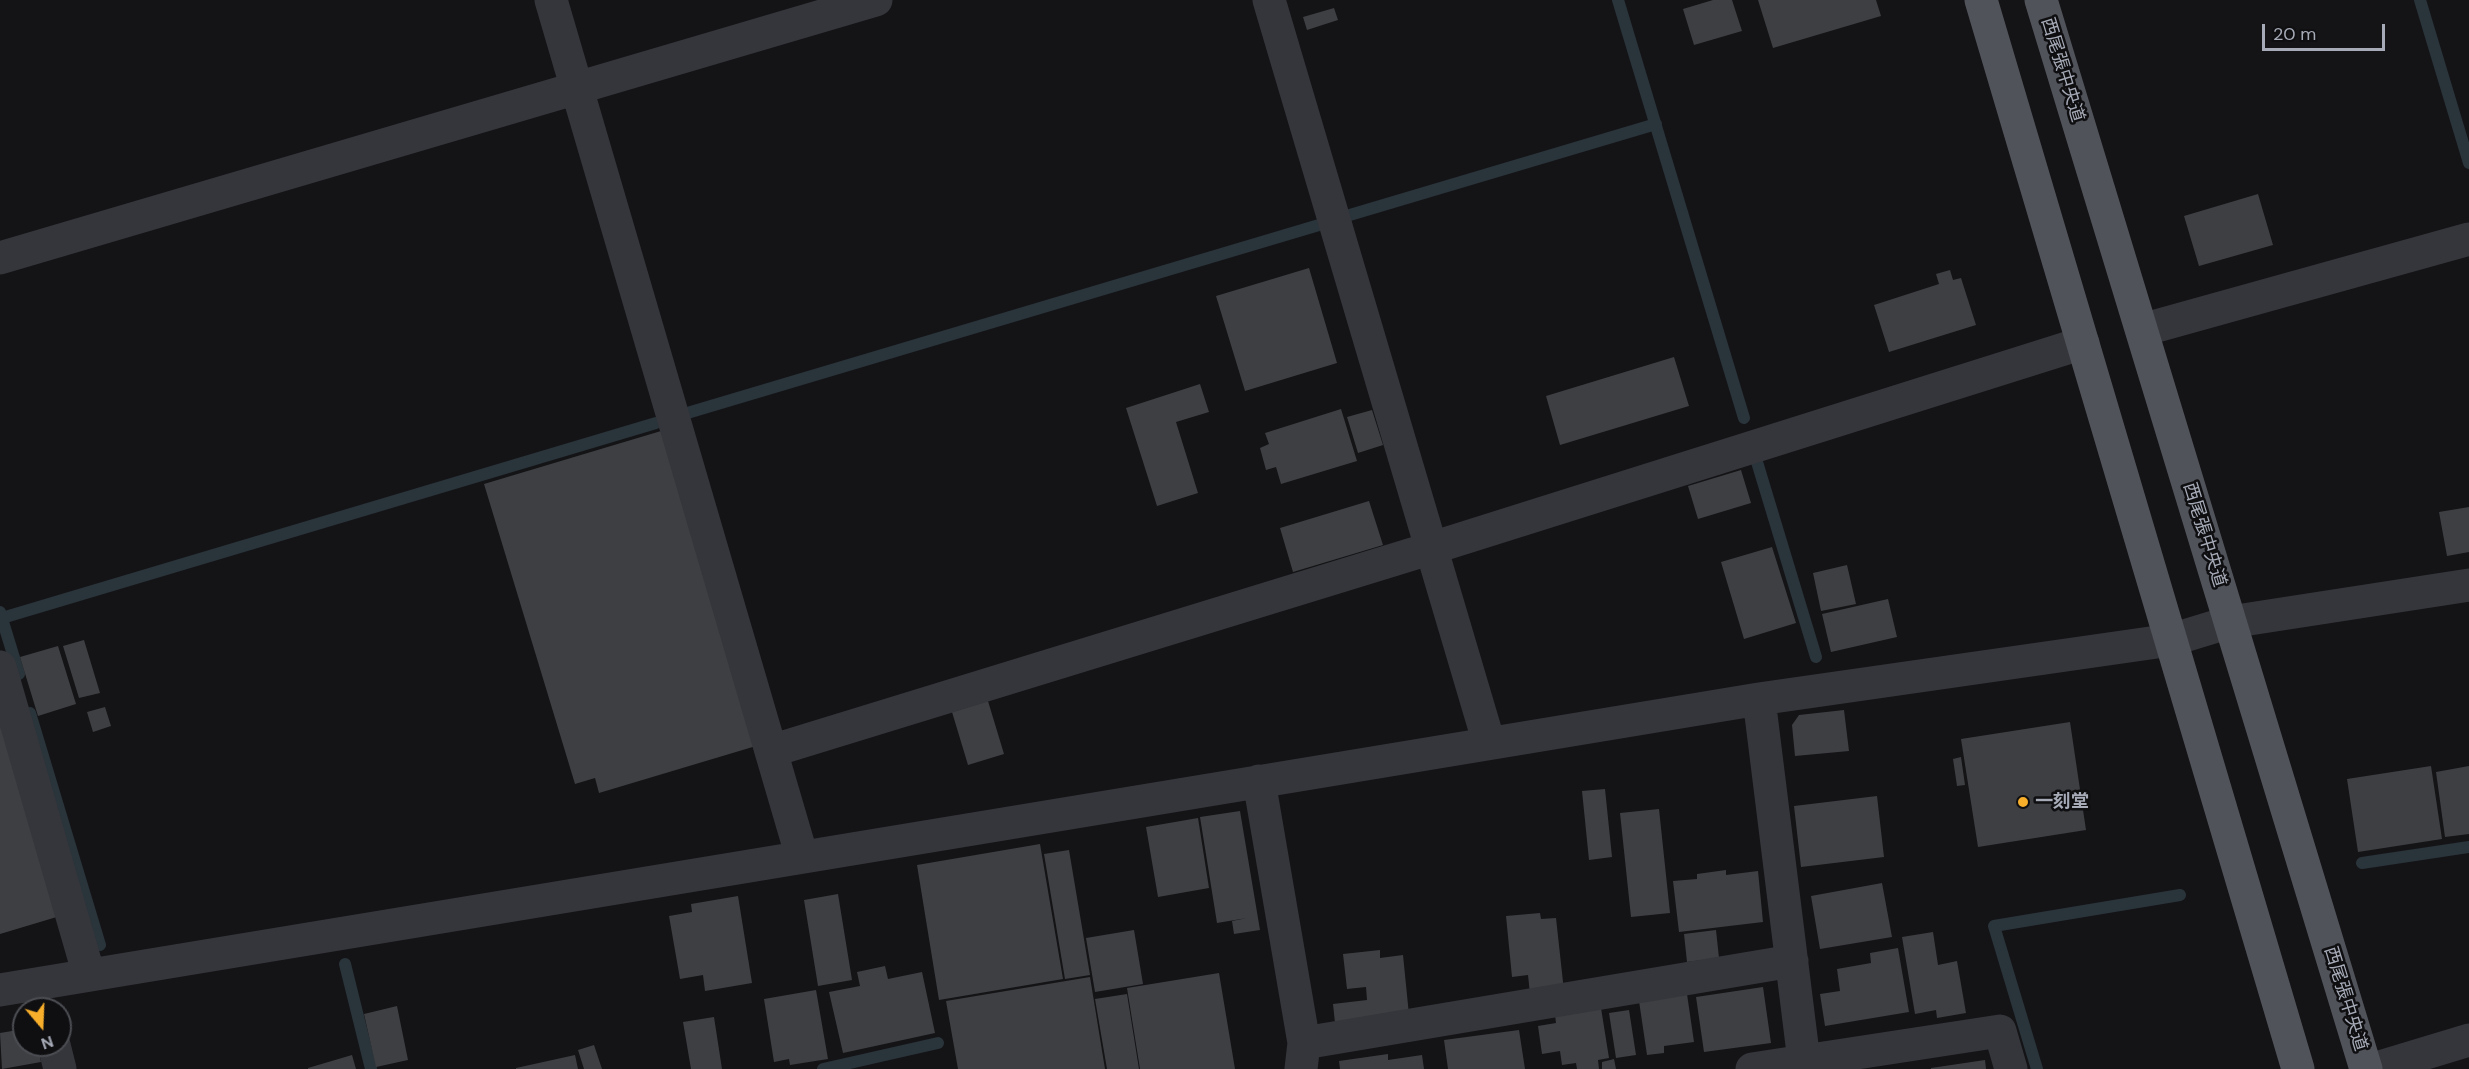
<!DOCTYPE html>
<html>
<head>
<meta charset="utf-8">
<style>
	body { margin:0 }
	#map { position:relative; width:2469px; height:1069px; overflow:hidden; background:#141416; font-family:"DM Sans",sans-serif }
	canvas { display:block }
	.north { position:absolute; left:12px; top:997px; width:60px; height:60px; box-sizing:border-box; background:#0f0f11; border:2px solid #4b4d53; border-radius:50%; rotate:161deg; font-size:16px; font-weight:700; line-height:24px; text-align:center; color:#a6abb7 }
	.north::after { content:''; display:block; margin:auto; width:21px; height:27px; background:#f7ae2b; clip-path:polygon(50% 0,100% 100%,50% 72%,0 100%) }
	.scale { position:absolute; left:2262px; top:24px; width:123px; height:27px; box-sizing:border-box; border:3px solid #a6abb7; border-top:0; padding-left:8px; font-size:18px; line-height:21px; white-space:nowrap; color:#a6abb7; -webkit-text-stroke:4px #0f0f11; paint-order:stroke }
</style>
</head>
<body>
<div id="map">
<canvas width="2469" height="1069"></canvas>
<div class="north">N</div>
<div class="scale">20 m</div>
</div>
<script>
const ctx = document.querySelector('canvas').getContext('2d');
ctx.lineJoin = 'round';
const shape = rows => new Path2D(rows.map(r => 'M' + r).join(''));
function stroke(path, color, width, dash) { ctx.strokeStyle = color; ctx.lineWidth = width; ctx.lineCap = dash ? 'butt' : 'round'; ctx.setLineDash(dash || []); ctx.stroke(path); }
function fill(path, color) { ctx.fillStyle = color; ctx.fill(path, 'evenodd'); }
function write(font, color, halo, rows, align = 'center') {
  ctx.font = font + ' "DM Sans","Noto Sans JP",sans-serif'; ctx.lineWidth = 5; ctx.setLineDash([]); ctx.textBaseline = 'middle'; ctx.strokeStyle = halo; ctx.fillStyle = color; for (const [text, x, y, turn = 0] of rows) {
    ctx.save(); ctx.translate(x, y); ctx.rotate((+turn || 0) * Math.PI / 180); ctx.textAlign = isNaN(turn) ? turn : align; if (halo) ctx.strokeText(text, 0, 0); ctx.fillText(text, 0, 0); ctx.restore();
  }
}
stroke(shape([
	[1618,0,1744,418],
	[2420,0,2469,163],
	[1343,217,1656,124],
	[684,414,1319,225],
	[1757,462,1816,657],
	[0,612,19,674],
	[2,618,656,423],
	[30,713,100,945],
	[2362,863,2469,847],
	[345,964,371,1069],
	[823,1069,938,1043],
	[2037,1069,1994,926,2180,895]
]), '#2a343b', 12);
fill(shape([
	[1713,0,1732,0,1742,31,1694,45,1683,9],
	[1758,0,1876,0,1881,16,1773,48],
	[1334,8,1338,20,1307,30,1303,17],
	[2258,194,2273,245,2199,266,2184,216],
	[1309,268,1337,363,1245,391,1216,296],
	[1950,270,1953,280,1961,278,1976,325,1889,352,1874,305,1939,284,1936,274],
	[1674,357,1689,406,1560,445,1546,396],
	[1200,384,1209,412,1176,422,1198,493,1157,506,1126,408],
	[1341,409,1357,461,1281,484,1276,467,1266,470,1260,448,1269,444,1265,433],
	[1372,410,1383,445,1358,453,1347,417],
	[661,431,756,746,599,793,595,778,575,784,484,484],
	[1741,470,1751,503,1698,519,1688,486],
	[1369,501,1383,545,1293,572,1280,528],
	[2469,507,2469,552,2447,556,2439,512],
	[1772,547,1796,623,1744,639,1721,562],
	[1847,565,1856,604,1821,611,1813,573],
	[1888,599,1897,637,1831,652,1822,614],
	[84,640,100,693,79,698,63,646],
	[58,646,76,704,38,716,20,657],
	[988,701,1004,754,968,765,952,712],
	[105,707,111,726,93,732,87,712],
	[1844,710,1849,751,1795,756,1792,725,1799,715],
	[0,718,60,916,0,934],
	[2070,722,2086,830,1978,847,1961,739],
	[1961,757,1965,785,1957,786,1953,759],
	[2431,766,2442,839,2358,852,2347,779],
	[2469,766,2469,834,2445,837,2436,772],
	[1605,789,1612,857,1589,860,1582,791],
	[1877,796,1884,857,1801,867,1794,806],
	[1659,809,1670,913,1631,917,1620,813],
	[1240,811,1260,930,1234,934,1232,921,1247,918,1217,923,1200,817],
	[1198,818,1209,888,1158,897,1146,827],
	[1040,844,1063,979,939,1000,917,865],
	[1069,850,1090,975,1065,979,1044,854],
	[1726,870,1726,875,1758,871,1763,922,1679,932,1673,881,1697,879,1697,874],
	[1882,883,1892,937,1820,949,1811,896],
	[838,894,852,980,818,986,804,900],
	[738,896,752,983,705,991,703,975,680,979,669,916,692,912,691,904],
	[1540,913,1541,919,1556,918,1564,991,1530,994,1528,975,1512,977,1506,916],
	[1134,930,1143,984,1095,992,1086,938],
	[1716,930,1719,958,1687,962,1684,934],
	[1933,932,1938,965,1957,961,1966,1013,1937,1018,1936,1010,1915,1014,1902,937],
	[1898,948,1909,1012,1825,1026,1820,994,1840,991,1837,969,1871,963,1870,953],
	[1380,950,1380,958,1403,955,1409,1015,1335,1023,1333,1004,1367,1000,1366,987,1347,989,1343,954],
	[885,966,888,979,922,972,935,1033,843,1053,829,992,860,986,857,972],
	[1219,973,1235,1069,1140,1069,1127,988],
	[1090,977,1105,1069,958,1069,946,1001],
	[1763,987,1771,1043,1704,1052,1696,997],
	[816,990,828,1059,790,1065,789,1059,774,1062,764,999],
	[1127,994,1139,1069,1107,1069,1095,999],
	[1687,994,1694,1042,1664,1046,1664,1053,1647,1055,1639,1001],
	[397,1006,408,1060,376,1067,364,1014],
	[1601,1008,1609,1058,1598,1060,1599,1069,1577,1069,1576,1063,1562,1065,1560,1051,1542,1054,1538,1026,1556,1023,1555,1015],
	[1629,1010,1636,1055,1616,1058,1609,1013],
	[714,1017,722,1069,691,1069,683,1022],
	[24,1029,24,1045,38,1045,41,1062,2,1069,0,1033],
	[1519,1030,1525,1069,1448,1069,1444,1040],
	[594,1045,602,1069,584,1069,578,1050],
	[1388,1054,1388,1060,1422,1055,1424,1069,1340,1069,1339,1061],
	[352,1055,356,1069,308,1069,308,1068],
	[575,1055,578,1069,516,1069,516,1068],
	[1614,1059,1616,1069,1602,1069,1602,1062],
	[1985,1060,1986,1069,1931,1069,1931,1068]
]), '#3e3f43');
stroke(shape([
	[551,0,802,857],
	[1269,0,1489,743],
	[0,258,876,0],
	[2142,330,2469,239],
	[0,667,89,975],
	[1759,699,1804,1061],
	[771,751,1432,548,2083,343],
	[1259,781,1304,1043,1301,1069],
	[0,990,1759,699,2171,640,2230,622,2469,585],
	[1304,1043,1792,961],
	[54,1045,60,1069],
	[1752,1069,2000,1031,2011,1069],
	[2373,1069,2469,1040]
]), '#35363b', 33);
stroke(shape([
	[1981,0,2298,1069],
	[2041,0,2366,1069]
]), '#51535b', 33);
for (const [x, y, r, color] of [
	[2023,802,6,"#f7ae2b"]
]) { const dot = new Path2D(); dot.arc(x, y, r, 0, 2 * Math.PI); ctx.fillStyle = color; ctx.fill(dot); stroke(dot, '#0f0f11', 2); }
write('18px', '#a6abb7', '#0f0f11', [
	["西尾張中央道",2062,70,73],
	["西尾張中央道",2204,535,73],
	["西尾張中央道",2345,999,73]
]);
write('bold 18px', '#a6abb7', '#0f0f11', [
	["一刻堂",2035,802]
], 'left');
</script>
</body>
</html>
